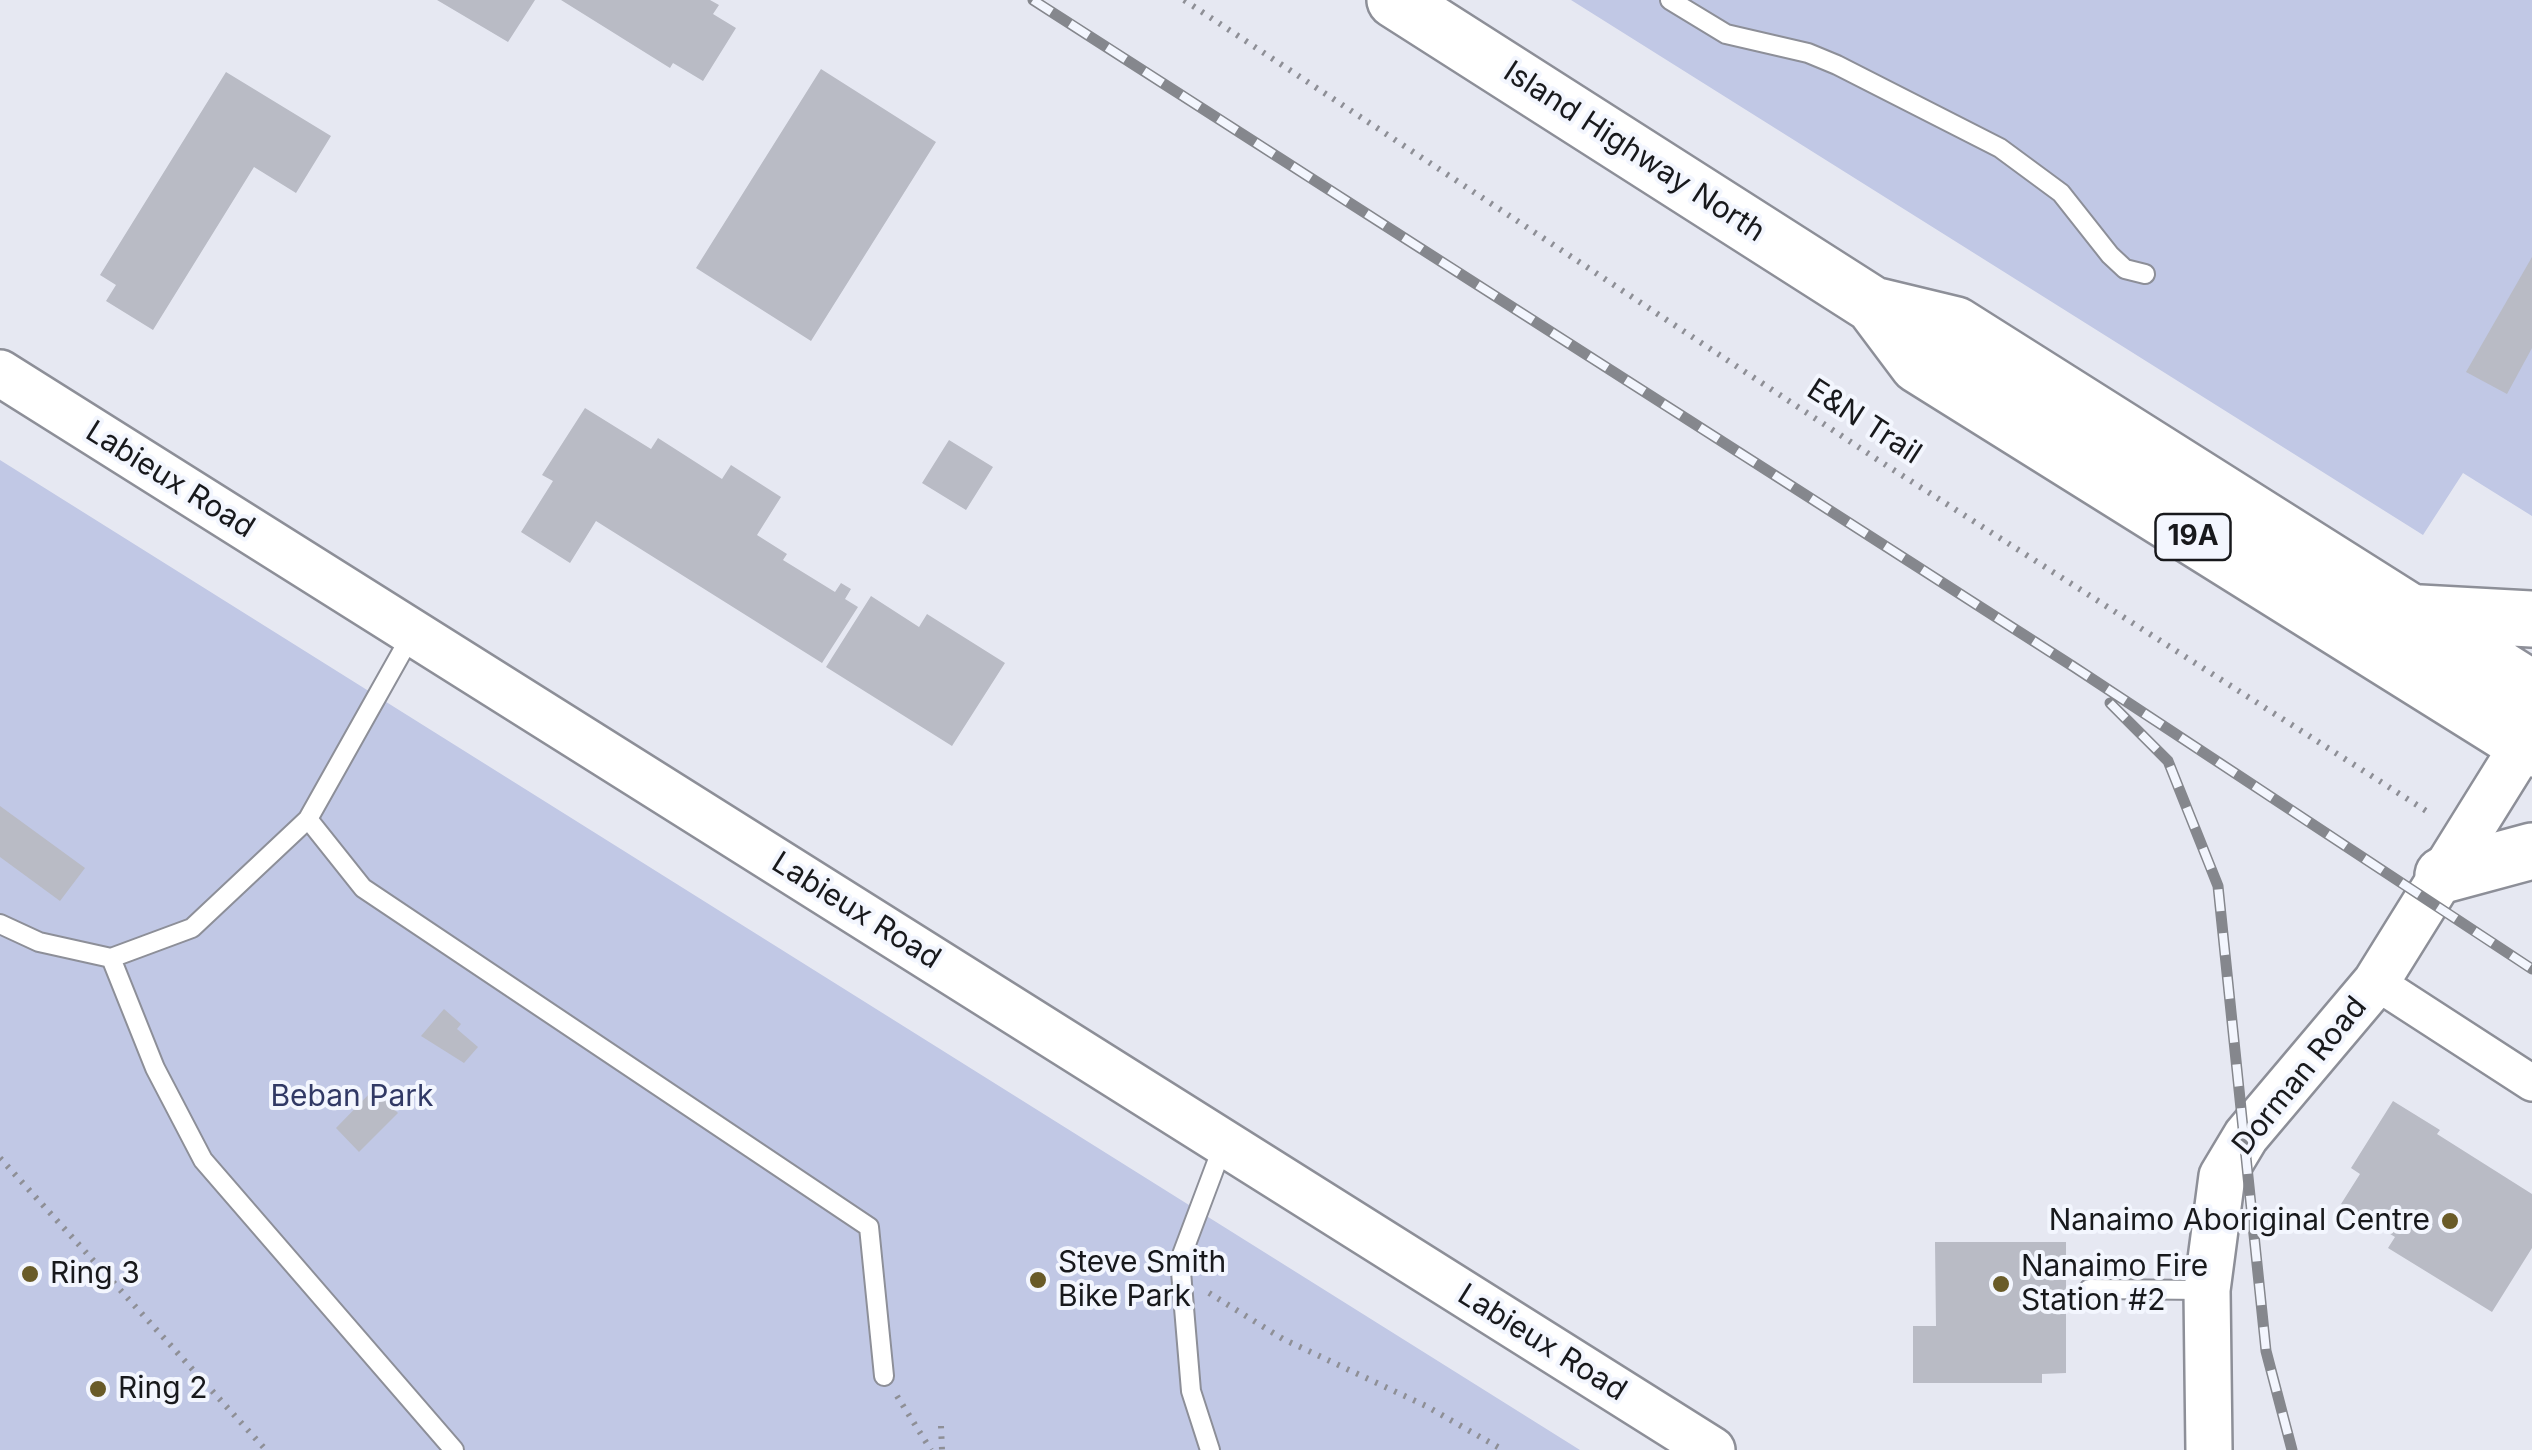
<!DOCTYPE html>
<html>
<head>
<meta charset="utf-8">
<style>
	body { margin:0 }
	canvas { display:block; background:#e6e8f2 }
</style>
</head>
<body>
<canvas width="2532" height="1450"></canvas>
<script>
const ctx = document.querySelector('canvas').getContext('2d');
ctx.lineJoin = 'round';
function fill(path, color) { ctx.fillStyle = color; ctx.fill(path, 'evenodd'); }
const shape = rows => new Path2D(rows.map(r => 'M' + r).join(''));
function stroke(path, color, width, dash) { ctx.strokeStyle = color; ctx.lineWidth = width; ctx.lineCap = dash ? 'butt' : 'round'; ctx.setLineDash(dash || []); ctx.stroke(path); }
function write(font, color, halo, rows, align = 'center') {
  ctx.font = font + ' Inter,sans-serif'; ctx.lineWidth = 8; ctx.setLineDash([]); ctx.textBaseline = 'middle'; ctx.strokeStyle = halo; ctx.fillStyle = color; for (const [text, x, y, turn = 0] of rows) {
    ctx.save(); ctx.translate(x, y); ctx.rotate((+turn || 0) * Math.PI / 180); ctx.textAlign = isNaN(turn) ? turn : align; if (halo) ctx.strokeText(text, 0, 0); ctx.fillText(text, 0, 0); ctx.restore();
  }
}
fill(shape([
	[1571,0,2532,0,2532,516,2463,473,2423,535],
	[0,460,1580,1450,0,1450]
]), '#c1c8e5');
fill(shape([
	[437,0,535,0,508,42],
	[561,0,710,0,719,5,713,14,736,28,703,81,673,63,670,68],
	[821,69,936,142,811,341,696,268],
	[226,72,331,136,296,193,254,167,153,330,106,301,116,285,100,275],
	[2532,257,2532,348,2507,394,2466,372],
	[585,408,651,449,658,438,722,479,731,465,781,497,757,535,787,554,783,560,835,592,841,583,851,589,845,599,858,607,822,663,596,521,570,563,521,532,553,481,542,475],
	[949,440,993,467,966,510,922,483],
	[871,596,919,627,927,614,1005,663,952,746,826,667],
	[0,806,85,868,60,901,0,857],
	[444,1009,461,1024,457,1029,478,1047,464,1063,421,1036],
	[374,1089,398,1113,359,1152,336,1128],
	[2393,1101,2440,1130,2437,1134,2532,1194,2532,1248,2492,1312,2388,1248,2395,1237,2341,1204,2360,1174,2351,1168],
	[1935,1242,2066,1242,2066,1373,2042,1374,2042,1383,1913,1383,1913,1326,1936,1326]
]), '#b9bbc5');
const service = shape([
	[1670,0,1726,34,1808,53,1837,65,2000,148,2061,193,2110,255,2125,269,2145,274],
	[308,819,363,888,869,1227,884,1376],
	[0,924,39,942,111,958,192,928,308,819,412,634],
	[111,958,155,1068,203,1160,454,1450],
	[2089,1289,2206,1290],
	[1210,1450,1191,1391,1180,1260,1224,1143]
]);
const minor = shape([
	[2376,982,2532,1083]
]);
const tertiary = shape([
	[0,373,1712,1450],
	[2209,1450,2207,1290,2222,1176,2246,1136,2376,982,2524,744]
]);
const primary = shape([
	[1395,0,1873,305,1956,325,2532,689],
	[1873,305,1918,365,2532,749],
	[2420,613,2532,619],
	[2443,875,2532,851]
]);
stroke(service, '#8d8f98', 22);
stroke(minor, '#8d8f98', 40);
stroke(tertiary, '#8d8f98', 50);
stroke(primary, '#8d8f98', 60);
stroke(shape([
	[1184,0,1878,460,2431,814],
	[0,1158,266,1450],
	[1209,1293,1283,1339,1426,1406,1503,1450],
	[897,1396,931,1450],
	[941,1426,942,1450]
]), '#8e8f96', 6, [2.5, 8]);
stroke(service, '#fff', 18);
stroke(minor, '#fff', 35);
stroke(tertiary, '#fff', 45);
stroke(primary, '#fff', 55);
const rail = shape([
	[1033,0,2074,667,2532,969],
	[2110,703,2168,761,2218,886,2266,1351,2292,1450]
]);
stroke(rail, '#85878d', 11);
stroke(rail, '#f3f6fe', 8, [22]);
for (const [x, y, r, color] of [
	[2450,1221,10,"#695b28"],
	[30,1274,10,"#695b28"],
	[1038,1280,10,"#695b28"],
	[2001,1284,10,"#695b28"],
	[98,1389,10,"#695b28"]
]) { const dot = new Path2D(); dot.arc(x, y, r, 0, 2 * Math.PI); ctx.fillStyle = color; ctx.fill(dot); stroke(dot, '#f3f6fe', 4); }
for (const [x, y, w] of [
	[2193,537,75]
]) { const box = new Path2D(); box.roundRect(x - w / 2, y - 23, w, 46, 8); ctx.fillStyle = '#f3f6fe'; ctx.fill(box); stroke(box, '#18191c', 2.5); }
write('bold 28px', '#18191c', null, [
	["19A",2193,537]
]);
write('30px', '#18191c', '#f3f6fe', [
	["Island Highway North",1634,152,33],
	["E&N Trail",1864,422,33],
	["Labieux Road",170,480,32],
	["Labieux Road",856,911,32],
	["Dorman Road",2300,1076,-51],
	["Labieux Road",1542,1343,32]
]);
write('30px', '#313965', '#f3f6fe', [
	["Beban Park",352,1097]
]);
write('30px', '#18191c', '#f3f6fe', [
	["Nanaimo Aboriginal Centre",2430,1221,"right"],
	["Steve Smith",1058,1263],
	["Bike Park",1058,1297],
	["Nanaimo Fire",2021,1267],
	["Station #2",2021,1301],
	["Ring 3",50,1274],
	["Ring 2",118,1389]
], 'left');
</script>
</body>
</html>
